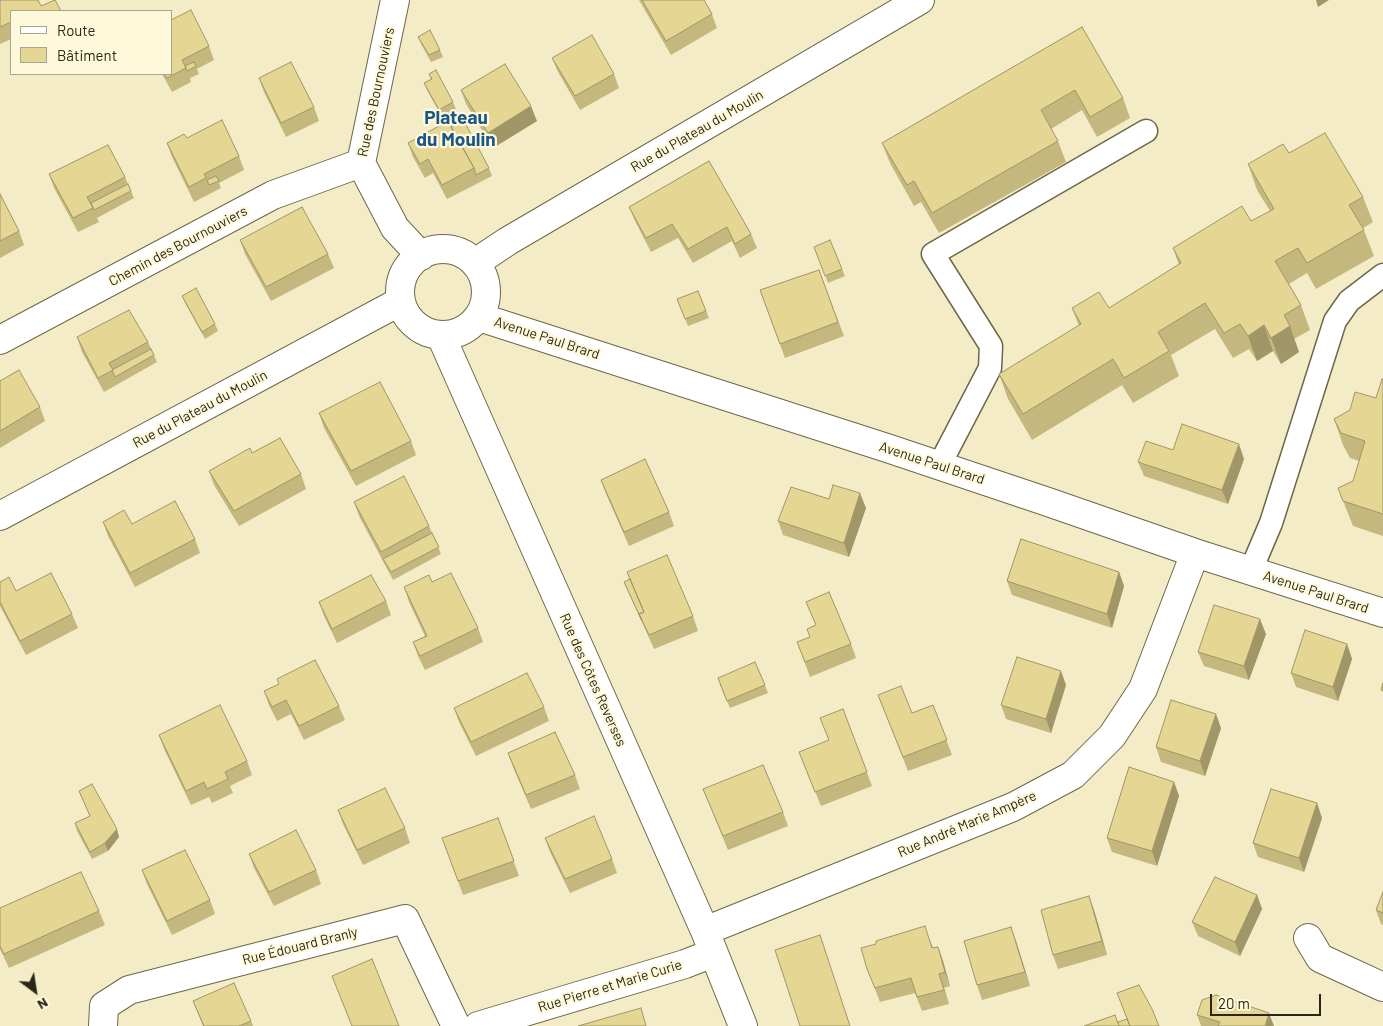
<!DOCTYPE html>
<html>
<head>
<meta charset="utf-8">
<style>
	body { margin:0 }
	#map { position:relative; width:1383px; height:1026px; overflow:hidden; background:#f3ecc7; font-family:Barlow,sans-serif }
	canvas { display:block }
	.legend { position:absolute; left:10px; top:10px; width:162px; height:65px; box-sizing:border-box; background:#fff9dc; border:1px solid #a9a58e; margin:0; padding:6px 9px; list-style:none; font-size:15px; color:#292618 }
	.legend li { display:flex; align-items:center; gap:10px; height:25px }
	.legend b { width:25px; border:1px solid #a9a58e }
	.north { position:absolute; left:10px; top:966px; width:50px; height:50px; -webkit-text-stroke:4px #fff9dc; paint-order:stroke; rotate:149deg; font-size:14px; font-weight:700; line-height:20px; text-align:center; color:#292618 }
	.north::after { content:''; display:block; margin:auto; width:18px; height:22px; background:#292618; clip-path:polygon(50% 0,100% 100%,50% 72%,0 100%) }
	.scale { position:absolute; left:1210px; top:994px; width:111px; height:22px; box-sizing:border-box; border:2px solid #292618; border-top:0; padding-left:6px; font-size:15px; line-height:18px; white-space:nowrap; color:#292618; -webkit-text-stroke:4px #fff9dc; paint-order:stroke }
</style>
</head>
<body>
<div id="map">
<canvas width="1383" height="1026"></canvas>
<ul class="legend">
<li><b style="height:6px;background:#fff"></b>Route</li>
<li><b style="height:14px;background:#e5d693"></b>Bâtiment</li>
</ul>
<div class="north">N</div>
<div class="scale">20 m</div>
</div>
<script>
const ctx = document.querySelector('canvas').getContext('2d');
ctx.lineJoin = 'round';
const shape = rows => new Path2D(rows.map(r => 'M' + r).join(''));
function stroke(path, color, width, dash) { ctx.strokeStyle = color; ctx.lineWidth = width; ctx.lineCap = dash ? 'butt' : 'round'; ctx.setLineDash(dash || []); ctx.stroke(path); }
function fill(path, color) { ctx.fillStyle = color; ctx.fill(path, 'evenodd'); }
function write(font, color, halo, rows, align = 'center') {
  ctx.font = font + ' Barlow,sans-serif'; ctx.lineWidth = 4.5; ctx.setLineDash([]); ctx.textBaseline = 'middle'; ctx.strokeStyle = halo; ctx.fillStyle = color; for (const [text, x, y, turn = 0] of rows) {
    ctx.save(); ctx.translate(x, y); ctx.rotate((+turn || 0) * Math.PI / 180); ctx.textAlign = isNaN(turn) ? turn : align; if (halo) ctx.strokeText(text, 0, 0); ctx.fillText(text, 0, 0); ctx.restore();
  }
}
const service = shape([
	[939,466,990,368,991,346,933,254,1146,131],
	[1251,570,1271,523,1335,321,1349,301,1383,275]
]);
const minor = shape([
	[395,0,361,163,395,228,421,256],
	'400 292a43 43 0 1 1 86 0a43 43 0 1 1-86 0Z',
	[475,263,508,241,920,0],
	[479,317,887,448,1048,502,1195,553,1383,613],
	[441,336,705,931,743,1026],
	[0,340,273,195,361,163],
	[0,516,401,301],
	[705,931,1013,807,1073,775,1112,736,1143,689,1195,553],
	[1308,938,1320,958,1383,987],
	[103,1026,104,1006,129,990,405,919,456,1026],
	[478,1026,685,964,713,953]
]);
stroke(service, '#6e6747', 25);
stroke(minor, '#6e6747', 30);
stroke(service, '#fff', 22);
stroke(minor, '#fff', 28);
fill(shape([
	[0,0,41,6,11,11,11,39,0,44],
	[639,0,704,0,712,14,717,28,671,55],
	[171,20,209,46,214,60,197,69,199,74,190,78,191,82,172,92,162,74,171,74],
	[1082,27,1123,98,1130,118,1097,137,1082,110,1051,129,1058,141,1066,162,939,233,921,202,914,206,890,163,882,143],
	[418,37,440,50,443,57,431,62,421,44],
	[552,58,614,74,619,88,580,110,558,72],
	[429,74,453,102,456,109,442,117,427,90,424,83,431,79],
	[259,78,314,107,319,121,286,137,264,92],
	[461,90,537,121,493,148,466,104],
	[451,127,489,168,492,176,447,199,433,173,425,178,413,157,408,143],
	[187,138,239,156,244,170,219,183,221,188,194,202,172,157,167,143],
	[1289,153,1363,197,1373,222,1363,228,1374,256,1316,289,1307,273,1289,284,1301,305,1310,330,1294,339,1299,352,1281,364,1273,351,1257,361,1249,349,1233,358,1215,329,1171,355,1179,376,1133,403,1122,385,1032,440,1008,399,999,374,1079,326,1072,308,1109,308,1179,265,1173,248,1251,221,1270,211,1257,190,1248,164],
	[709,161,751,234,757,248,740,258,732,241,693,263,678,238,651,252,635,221,629,207],
	[49,174,125,177,134,198,97,218,99,222,78,232,54,188],
	[0,194,19,231,24,245,0,258],
	[240,240,328,254,334,268,271,301,245,254],
	[814,247,842,269,845,276,828,283],
	[819,270,844,336,785,358,760,290],
	[698,291,709,318,688,326,677,299],
	[182,296,215,324,218,331,205,339,185,303],
	[77,337,148,342,157,362,104,392,82,352],
	[1383,379,1383,536,1353,526,1338,488,1353,481,1359,461,1350,458,1343,445,1334,419,1376,398],
	[0,381,40,407,45,421,0,448],
	[319,413,411,441,416,455,356,486,324,428],
	[252,453,301,474,306,489,239,526,214,485,209,471],
	[1244,459,1228,504,1144,476,1138,462],
	[601,480,669,512,674,526,629,546,606,494],
	[829,499,866,508,849,557,783,535,778,521],
	[354,502,429,526,441,554,393,580,359,516],
	[103,522,132,524,195,539,200,553,135,587,108,536],
	[1119,572,1124,586,1112,628,1012,595,1007,581],
	[0,582,16,591,72,614,78,628,26,655,0,606],
	[432,582,478,628,483,642,425,670,418,656,413,642,425,636,409,602,404,587],
	[624,582,693,616,698,631,654,649],
	[386,601,391,615,337,643,324,616,319,602],
	[806,602,851,644,856,658,810,677,797,642,810,637,816,626],
	[1266,634,1249,680,1204,666,1198,652],
	[1347,644,1352,659,1338,701,1296,687,1291,673],
	[755,662,768,693,730,708,720,685],
	[277,679,339,706,345,720,304,740,291,714,277,721,269,705,264,691,279,684],
	[1066,685,1051,733,1006,719,1001,705],
	[878,695,912,713,933,705,952,755,908,771],
	[544,707,549,721,476,756,459,722,454,708],
	[843,709,872,786,821,806,799,752,829,740],
	[1221,728,1205,776,1161,762,1156,747],
	[159,735,247,761,252,775,230,786,233,793,212,803,209,797,191,805,164,749],
	[508,753,575,775,580,789,531,809,513,767],
	[1174,782,1179,796,1157,866,1112,852,1107,838],
	[703,789,783,812,788,826,728,850],
	[79,791,119,837,108,851,92,859,77,831,75,823,90,816],
	[1317,803,1322,818,1304,872,1258,857,1253,843],
	[338,810,405,828,410,843,363,865,343,824],
	[498,818,519,876,463,895,442,838],
	[545,838,612,859,617,873,570,893,550,852],
	[249,854,316,870,321,884,274,906,254,868],
	[142,870,210,900,215,914,172,935,147,884],
	[1383,892,1383,925,1381,924,1376,910],
	[1257,895,1262,909,1240,956,1198,936,1192,922],
	[0,908,99,911,105,925,9,968,0,949],
	[1094,910,1107,955,1058,969,1053,955],
	[930,940,933,948,938,947,943,961,950,986,944,988,949,1004,922,1011,915,993,880,1002,867,969],
	[1016,941,1030,986,982,1000,977,985],
	[332,976,399,1026,352,1026],
	[193,1001,251,1021,253,1026,203,1026],
	[1197,1015,1274,1026,1201,1026]
]), '#c5b87e');
fill(shape([
	[1316,0,1329,0,1318,7],
	[531,106,537,121,493,148,488,133],
	[1264,325,1273,351,1257,361,1248,336],
	[1290,326,1299,352,1281,364,1271,338],
	[1239,444,1244,459,1228,504,1222,490],
	[860,493,866,508,849,557,844,543],
	[1119,572,1124,586,1112,628,1107,614],
	[1260,619,1266,634,1249,680,1244,666],
	[1347,644,1352,659,1338,701,1333,687],
	[1061,671,1066,685,1051,733,1046,719],
	[1216,714,1221,728,1205,776,1200,761],
	[1174,782,1179,796,1157,866,1152,851],
	[1317,803,1322,818,1304,872,1299,858],
	[117,829,119,837,108,851,105,843],
	[1257,895,1262,909,1240,956,1235,942],
	[1089,896,1094,910,1107,955,1102,941],
	[1011,927,1016,941,1030,986,1025,972],
	[938,947,943,961,950,986,945,972],
	[939,974,944,988,949,1004,944,990],
	[1269,1013,1274,1026,1265,1026]
]), '#a09667');
const building = shape([
	[0,0,38,0,41,6,55,0,61,11,11,11,11,22,0,27,0,0],
	[642,0,704,0,712,14,666,41,642,0],
	[191,10,209,46,182,60,186,68,167,78,164,74,171,74,171,20,191,10],
	[1082,27,1123,98,1090,117,1075,90,1041,110,1058,141,932,213,914,181,907,185,882,143,1082,27],
	[430,30,440,50,429,55,418,37,430,30],
	[592,35,614,74,575,96,552,58,592,35],
	[194,62,196,66,187,71,185,66,194,62],
	[291,62,314,107,281,123,259,78,291,62],
	[505,64,531,106,488,133,461,90,505,64],
	[436,70,453,102,439,110,424,83,432,79,429,74,436,70],
	[222,120,239,156,204,174,206,178,189,187,167,143,184,134,187,138,222,120],
	[448,121,474,168,442,185,428,159,420,164,408,143,448,121],
	[464,121,489,168,476,175,474,168,451,127,464,121],
	[1325,133,1363,197,1349,205,1364,230,1307,263,1298,248,1275,261,1301,305,1284,315,1290,326,1271,338,1264,325,1248,336,1240,324,1224,333,1205,303,1158,332,1169,351,1124,378,1113,359,1023,414,999,374,1081,324,1072,308,1099,292,1109,308,1181,263,1173,248,1242,206,1251,221,1274,209,1248,164,1283,144,1289,153,1325,133],
	[108,145,125,177,87,197,93,208,73,218,49,174,108,145],
	[709,161,751,234,735,244,727,227,688,249,672,224,646,238,629,207,709,161],
	[216,176,219,181,209,185,207,180,216,176],
	[128,184,131,191,94,210,91,203,128,184],
	[0,194,19,231,0,241,0,194],
	[302,207,328,254,266,287,240,240,302,207],
	[830,240,842,269,825,276,814,247,830,240],
	[819,270,838,322,780,344,760,290,819,270],
	[196,288,215,324,202,332,182,296,196,288],
	[698,291,706,311,685,319,677,299,698,291],
	[129,310,148,342,109,363,113,370,98,378,77,337,129,310],
	[151,349,154,355,115,377,112,370,151,349],
	[19,370,40,407,0,431,0,381,19,370],
	[1382,379,1383,379,1383,514,1343,501,1338,488,1353,481,1365,441,1341,433,1334,419,1350,410,1355,392,1376,398,1382,379],
	[380,382,411,441,351,471,319,413,380,382],
	[1182,424,1239,444,1222,490,1138,462,1146,441,1173,450,1182,424],
	[280,438,301,474,234,511,209,471,250,448,252,453,280,438],
	[645,459,669,512,624,532,601,480,645,459],
	[404,476,429,526,381,552,354,502,404,476],
	[833,485,860,493,844,543,778,521,791,487,829,499,833,485],
	[175,501,195,539,130,573,103,522,124,510,132,524,175,501],
	[432,533,439,547,391,572,383,559,432,533],
	[1021,539,1119,572,1107,614,1007,581,1021,539],
	[667,555,693,616,649,635,639,614,644,612,627,572,667,555],
	[51,573,72,614,20,641,0,602,0,582,9,577,16,591,51,573],
	[451,573,478,628,420,656,413,642,427,636,404,587,429,575,432,582,451,573],
	[371,575,386,601,332,629,319,602,371,575],
	[630,579,644,612,639,614,642,621,624,582,630,579],
	[829,592,851,644,805,662,797,642,810,637,807,629,816,625,806,602,829,592],
	[1214,605,1260,619,1244,666,1198,652,1214,605],
	[1305,630,1347,644,1333,687,1291,673,1305,630],
	[1017,657,1061,671,1046,719,1001,705,1017,657],
	[315,660,339,706,299,726,286,700,272,707,264,691,279,684,277,679,315,660],
	[755,662,765,685,727,701,718,678,755,662],
	[527,673,544,707,471,742,454,708,527,673],
	[1383,683,1383,691,1381,690,1383,683],
	[901,686,912,713,933,705,947,740,903,757,878,695,901,686],
	[1171,700,1216,714,1200,761,1156,747,1171,700],
	[220,705,247,761,225,772,228,779,207,789,204,782,186,791,159,735,220,705],
	[843,709,867,772,815,792,799,752,829,740,820,718,843,709],
	[555,732,575,775,526,795,508,753,555,732],
	[763,765,783,812,723,836,703,789,763,765],
	[1129,767,1174,782,1152,851,1107,838,1129,767],
	[92,784,117,829,105,843,90,852,75,823,90,816,79,791,92,784],
	[385,788,405,828,357,850,338,810,385,788],
	[1271,789,1317,803,1299,858,1253,843,1271,789],
	[594,816,612,859,565,879,545,838,594,816],
	[498,818,514,861,458,881,442,838,498,818],
	[296,830,316,870,269,892,249,854,296,830],
	[185,850,210,900,167,921,142,870,185,850],
	[81,872,99,911,4,954,0,946,0,908,81,872],
	[1215,877,1257,895,1235,942,1192,922,1215,877],
	[1383,892,1383,913,1376,910,1383,892],
	[1089,896,1102,941,1053,955,1041,910,1089,896],
	[925,926,932,948,938,947,945,972,939,974,944,990,917,997,911,978,875,988,867,969,861,948,876,944,876,941,925,926],
	[1011,927,1025,972,977,985,964,941,1011,927],
	[820,935,850,1026,800,1026,775,950,820,935],
	[372,959,399,1026,352,1026,332,976,372,959],
	[234,983,251,1021,239,1026,204,1026,193,1001,234,983],
	[1139,985,1152,1009,1159,1026,1130,1026,1117,993,1139,985],
	[1216,995,1269,1013,1265,1026,1218,1026,1220,1022,1197,1015,1202,1000,1216,995],
	[641,1008,646,1026,578,1026,641,1008],
	[1115,1015,1119,1026,1084,1026,1115,1015],
	[1127,1019,1130,1026,1119,1026,1118,1022,1127,1019]
]);
fill(building, '#e5d693');
stroke(building, '#a09667', 1);
write('14px', '#292618', '#fff9dc', [
	["Rue des Bournouviers",376,92,-78],
	["Rue du Plateau du Moulin",697,131,-30],
	["Chemin des Bournouviers",178,246,-28],
	["Avenue Paul Brard",547,338,18],
	["Rue du Plateau du Moulin",200,409,-28],
	["Avenue Paul Brard",932,463,18],
	["Avenue Paul Brard",1316,592,18],
	["Rue des Côtes Reverses",593,680,66],
	["Rue André Marie Ampère",967,824,-23],
	["Rue Édouard Branly",300,946,-14],
	["Rue Pierre et Marie Curie",610,986,-17]
]);
write('bold 19px', '#1a5687', '#fff9dc', [
	["Plateau",456,118],
	["du Moulin",456,140]
]);
</script>
</body>
</html>
